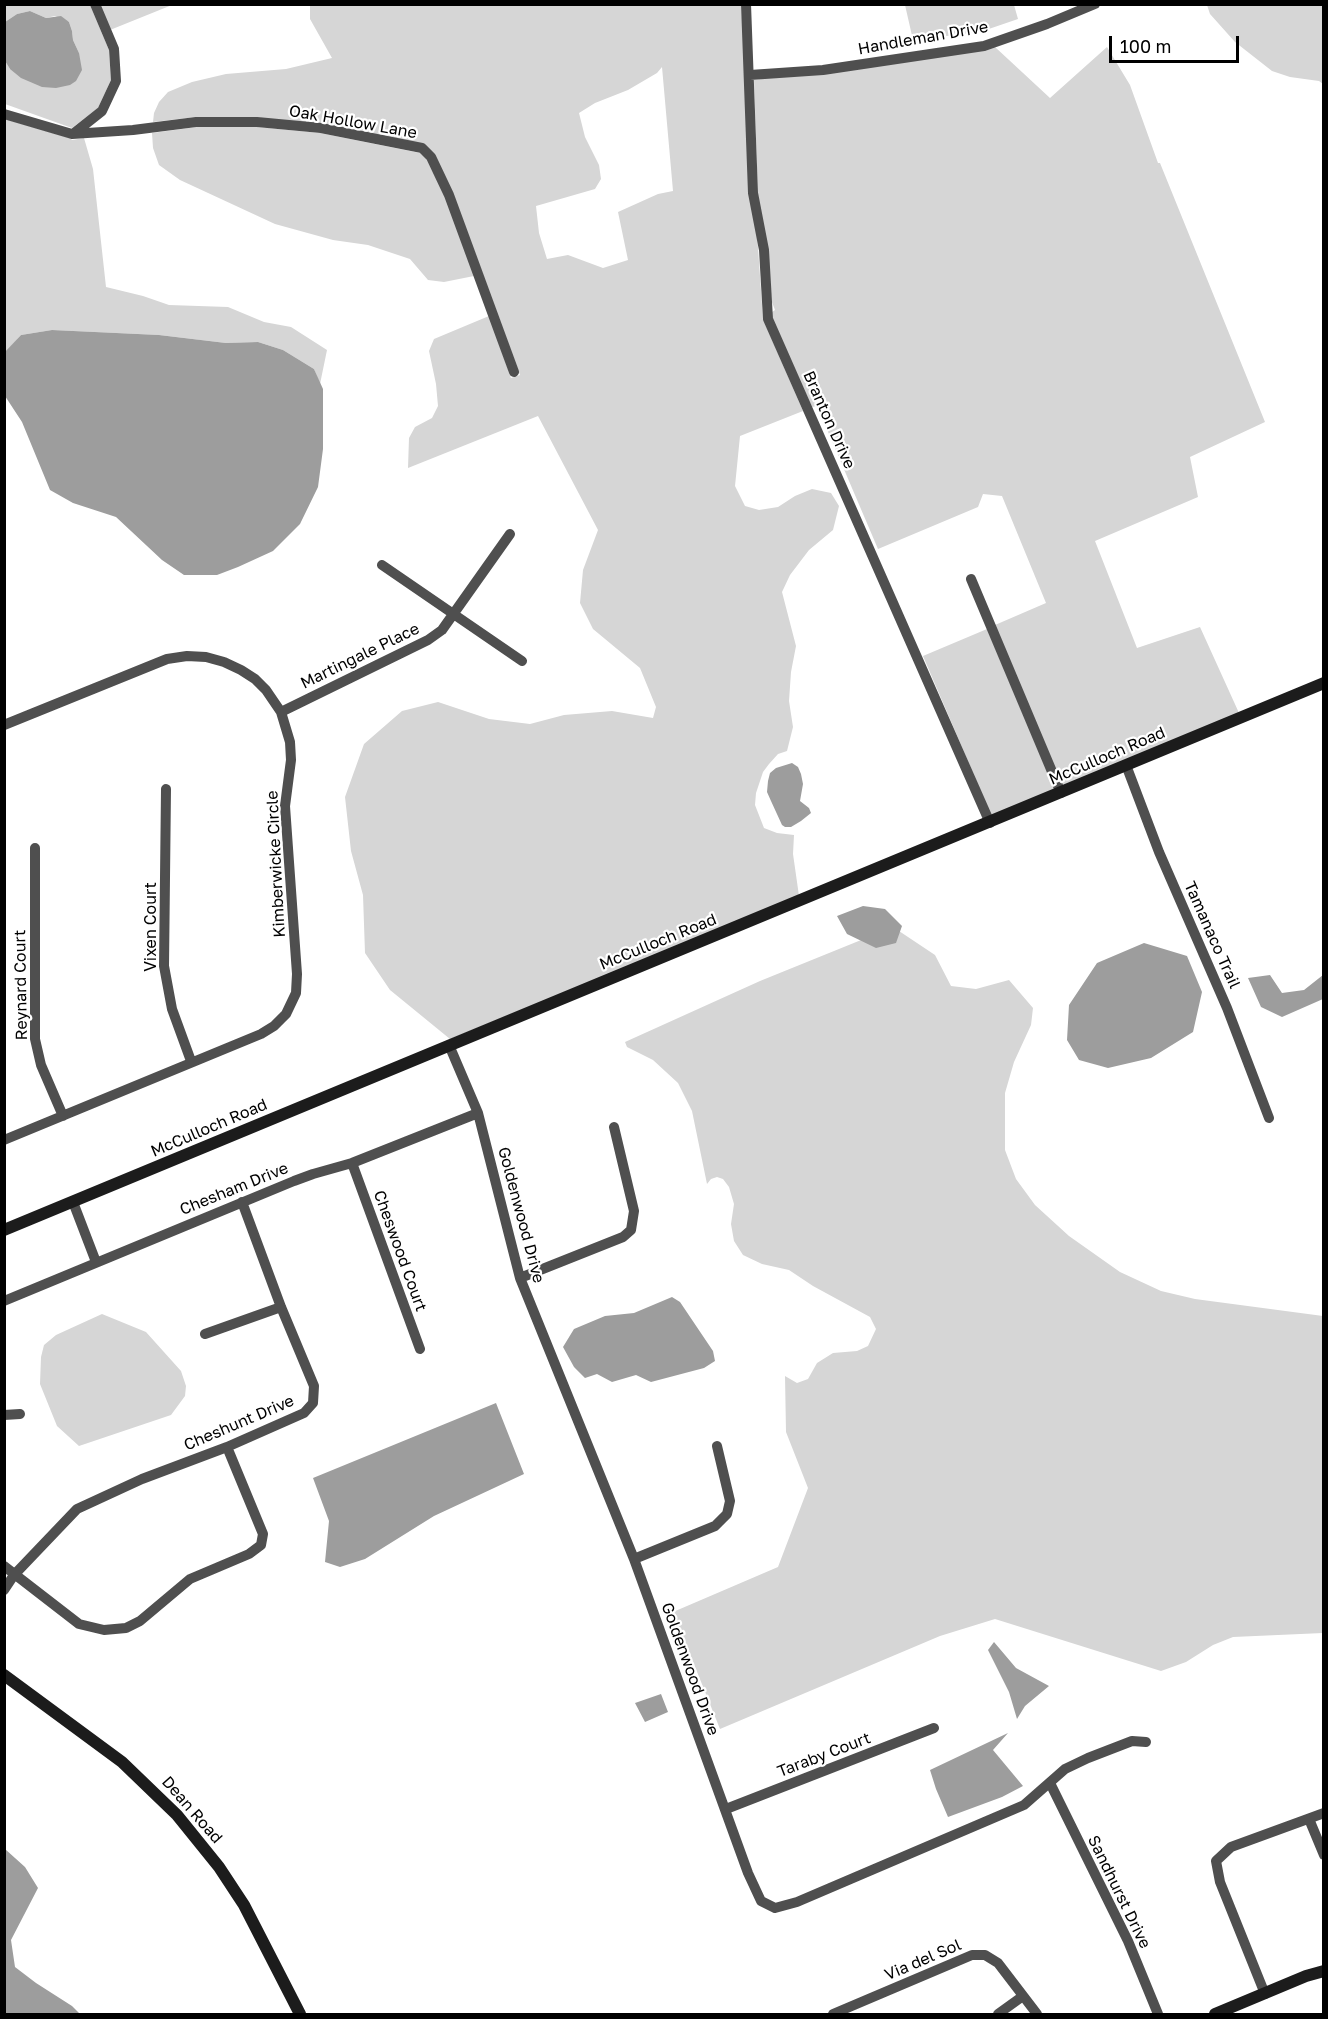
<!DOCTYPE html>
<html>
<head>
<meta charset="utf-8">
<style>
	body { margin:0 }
	#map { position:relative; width:1328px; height:2019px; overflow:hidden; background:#fff; font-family:"Golos Text",sans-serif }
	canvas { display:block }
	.frame { position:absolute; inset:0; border:6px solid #000; pointer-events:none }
	.scale { position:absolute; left:1109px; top:36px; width:130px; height:27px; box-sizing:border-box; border:3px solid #000; border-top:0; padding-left:8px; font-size:18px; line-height:21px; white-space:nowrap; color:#000; -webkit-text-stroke:4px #fff; paint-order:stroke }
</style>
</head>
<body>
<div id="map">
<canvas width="1328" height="2019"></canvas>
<div class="frame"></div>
<div class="scale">100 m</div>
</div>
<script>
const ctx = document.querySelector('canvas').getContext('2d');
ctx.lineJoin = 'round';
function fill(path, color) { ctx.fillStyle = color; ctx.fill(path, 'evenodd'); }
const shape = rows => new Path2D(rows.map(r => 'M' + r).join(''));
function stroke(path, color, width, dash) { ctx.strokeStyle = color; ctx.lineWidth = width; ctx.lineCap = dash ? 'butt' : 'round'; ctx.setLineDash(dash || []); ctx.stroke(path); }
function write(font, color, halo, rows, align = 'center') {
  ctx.font = font + ' "Golos Text",sans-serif'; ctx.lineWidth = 4.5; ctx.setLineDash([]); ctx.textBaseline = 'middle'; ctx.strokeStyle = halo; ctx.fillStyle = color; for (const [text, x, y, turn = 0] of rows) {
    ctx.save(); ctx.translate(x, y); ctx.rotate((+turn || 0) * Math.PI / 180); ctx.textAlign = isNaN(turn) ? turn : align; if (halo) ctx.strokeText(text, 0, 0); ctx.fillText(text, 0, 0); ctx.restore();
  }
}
fill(shape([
	[5,5,90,5,109,50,111,80,98,108,72,128,5,104,5,61,10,69,79,53,73,40,72,31,69,22,55,16,46,18,30,11,17,14,5,22],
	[99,5,172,5,110,30],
	[310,5,741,5,763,319,803,411,740,436,735,486,745,506,759,510,778,507,795,496,812,489,831,493,839,506,833,530,809,550,790,575,782,592,796,646,791,672,789,701,793,727,787,751,778,754,769,764,763,772,756,793,755,805,764,828,777,833,794,835,793,854,799,896,450,1039,390,990,365,953,363,895,351,851,345,797,364,744,402,711,438,702,489,719,530,724,564,715,612,711,653,718,656,707,640,668,593,629,580,603,583,570,598,530,538,416,408,468,409,438,415,427,432,418,438,406,436,384,429,351,434,339,489,316,511,378,520,375,453,193,435,155,257,117,196,117,153,122,154,113,159,102,168,92,192,82,226,74,286,69,332,58,310,19],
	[662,67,673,191,658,194,618,212,628,260,603,268,568,255,547,259,539,233,536,206,595,189,601,179,599,165,585,137,579,113,595,103,628,90,657,73],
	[905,5,1014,5,1018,19,980,32,913,40],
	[1207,5,1323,5,1323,84,1319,81,1290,77,1272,71,1235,42,1210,14],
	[995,47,1050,98,1107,47,1130,85,1158,163,1160,163,1265,422,1190,457,1198,497,1095,541,1137,648,1200,627,1239,713,1063,787,995,625,1046,603,1002,496,983,494,978,507,878,549,817,406,812,407,772,318,772,312,775,310,772,302,758,197,754,80],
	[5,119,70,138,72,140,84,138,93,169,106,287,143,296,169,305,228,307,264,322,291,327,327,350,320,384,314,369,283,350,258,342,226,343,159,335,52,330,21,335,5,353],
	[197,127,257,127,320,133,420,153,427,160,445,196,474,276,444,282,428,280,410,259,368,245,333,240,275,224,180,180,159,165,153,148,152,133],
	[987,629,1055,790,992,817,923,656],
	[899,931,935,955,951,986,976,989,1009,980,1033,1008,1031,1025,1014,1062,1005,1093,1005,1150,1016,1179,1035,1205,1069,1236,1120,1272,1161,1291,1195,1299,1323,1316,1323,1633,1233,1637,1213,1645,1186,1662,1161,1671,995,1619,940,1636,720,1729,673,1612,778,1567,808,1488,786,1432,785,1376,797,1383,808,1379,817,1363,833,1353,857,1351,868,1346,876,1329,870,1317,813,1286,789,1270,762,1264,743,1255,734,1241,731,1224,734,1204,729,1187,723,1179,717,1177,711,1179,707,1184,692,1111,678,1083,653,1060,627,1047,625,1042,760,981,871,936],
	[102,1314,146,1332,181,1371,186,1386,185,1396,171,1415,79,1446,57,1426,40,1384,41,1357,44,1345,56,1335]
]), '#d6d6d6');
fill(shape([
	[30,11,46,18,61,16,69,22,72,31,73,40,79,53,82,70,76,81,70,85,56,88,42,87,21,78,10,69,5,61,5,22,17,14],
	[52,330,159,335,226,343,258,342,283,350,314,369,323,389,323,449,318,487,300,524,273,551,238,567,217,575,184,575,162,560,116,517,73,503,50,490,22,422,5,396,4,353,21,335],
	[792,763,798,767,801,774,803,784,800,801,809,808,811,813,801,821,791,827,785,827,782,825,771,801,767,792,768,781,770,773,776,768],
	[863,906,885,909,902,926,896,943,876,948,847,934,837,916],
	[1144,943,1187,956,1202,992,1193,1032,1151,1058,1108,1068,1079,1060,1067,1040,1069,1005,1097,963],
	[1270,975,1282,993,1304,990,1323,975,1323,999,1282,1017,1261,1007,1248,978],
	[672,1297,680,1302,713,1351,715,1361,704,1368,651,1382,636,1375,612,1382,597,1374,585,1378,574,1367,563,1347,574,1329,605,1316,634,1313],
	[496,1403,524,1474,434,1516,365,1559,340,1567,325,1562,329,1521,313,1478],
	[994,1642,1016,1668,1049,1686,1025,1706,1017,1719,1009,1692,988,1650],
	[661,1694,668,1712,645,1722,635,1703],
	[1008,1733,993,1750,1023,1786,1002,1797,948,1817,936,1789,930,1770],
	[5,1849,25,1867,38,1888,11,1940,15,1967,36,1983,72,2006,80,2014,5,2014]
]), '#9d9d9d');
stroke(shape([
	[746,4,753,193,764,250,768,319,990,823],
	[750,75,823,70,984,46,1047,24,1095,4],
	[4,114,72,134,133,130,196,122,257,122,321,128,422,148,431,157,449,195,514,372],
	[73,134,102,111,116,81,114,49,95,4],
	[382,565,522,661],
	[971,579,1061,793],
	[281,712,428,640,442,630,510,534],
	[4,725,167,659,187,656,206,657,224,662,241,670,255,679,266,690,281,712,290,742,291,760,285,806,297,974,296,993,286,1014,274,1026,261,1034,4,1140],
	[1126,765,1159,852,1227,1008,1269,1118],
	[166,789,164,966,172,1009,191,1061],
	[35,848,35,1039,41,1065,63,1116],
	[449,1045,478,1113,520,1278,634,1559,748,1873,761,1901,775,1908,797,1902,1024,1805,1065,1769,1088,1758,1132,1741,1146,1742],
	[352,1163,420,1349],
	[73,1202,96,1262],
	[520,1278,623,1237,631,1230,634,1211,614,1127],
	[4,1301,294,1181,313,1174,352,1163,478,1113],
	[205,1334,281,1307],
	[4,1415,20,1414],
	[634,1559,715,1526,727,1514,730,1501,717,1446],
	[4,1566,79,1624,104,1630,126,1628,140,1621,190,1579,249,1554,261,1545,263,1534,227,1447],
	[4,1590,14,1575,77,1509,142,1479,227,1447,304,1413,313,1403,314,1386,281,1307,242,1202],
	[1050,1783,1128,1941,1158,2014],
	[726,1809,934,1728],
	[1309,1819,1324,1855],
	[1265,1994,1220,1882,1216,1861,1231,1847,1324,1813],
	[833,2014,972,1955,985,1955,998,1963,1037,2014],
	[998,2014,1023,1996]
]), '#4f4f4f', 10);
stroke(shape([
	[4,1230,1324,683],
	[4,1675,122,1762,177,1815,219,1867,244,1905,300,2014],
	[1215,2014,1306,1976,1324,1971]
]), '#1c1c1c', 12);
write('16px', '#000', '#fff', [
	["Handleman Drive",923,38,-10],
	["Oak Hollow Lane",353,122,10],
	["Branton Drive",829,420,66],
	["Martingale Place",360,656,-26],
	["McCulloch Road",1107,756,-23],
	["Kimberwicke Circle",276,864,-93],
	["Vixen Court",151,927,-90],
	["Tamanaco Trail",1212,935,66],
	["McCulloch Road",658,942,-22],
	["Reynard Court",21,985,-91],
	["McCulloch Road",209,1128,-23],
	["Chesham Drive",234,1189,-22],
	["Goldenwood Drive",521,1215,75],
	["Cheswood Court",400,1251,70],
	["Cheshunt Drive",239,1423,-23],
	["Goldenwood Drive",690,1669,70],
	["Taraby Court",824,1755,-21],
	["Dean Road",192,1810,49],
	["Sandhurst Drive",1119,1892,64],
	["Via del Sol",923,1960,-23]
]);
</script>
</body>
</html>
